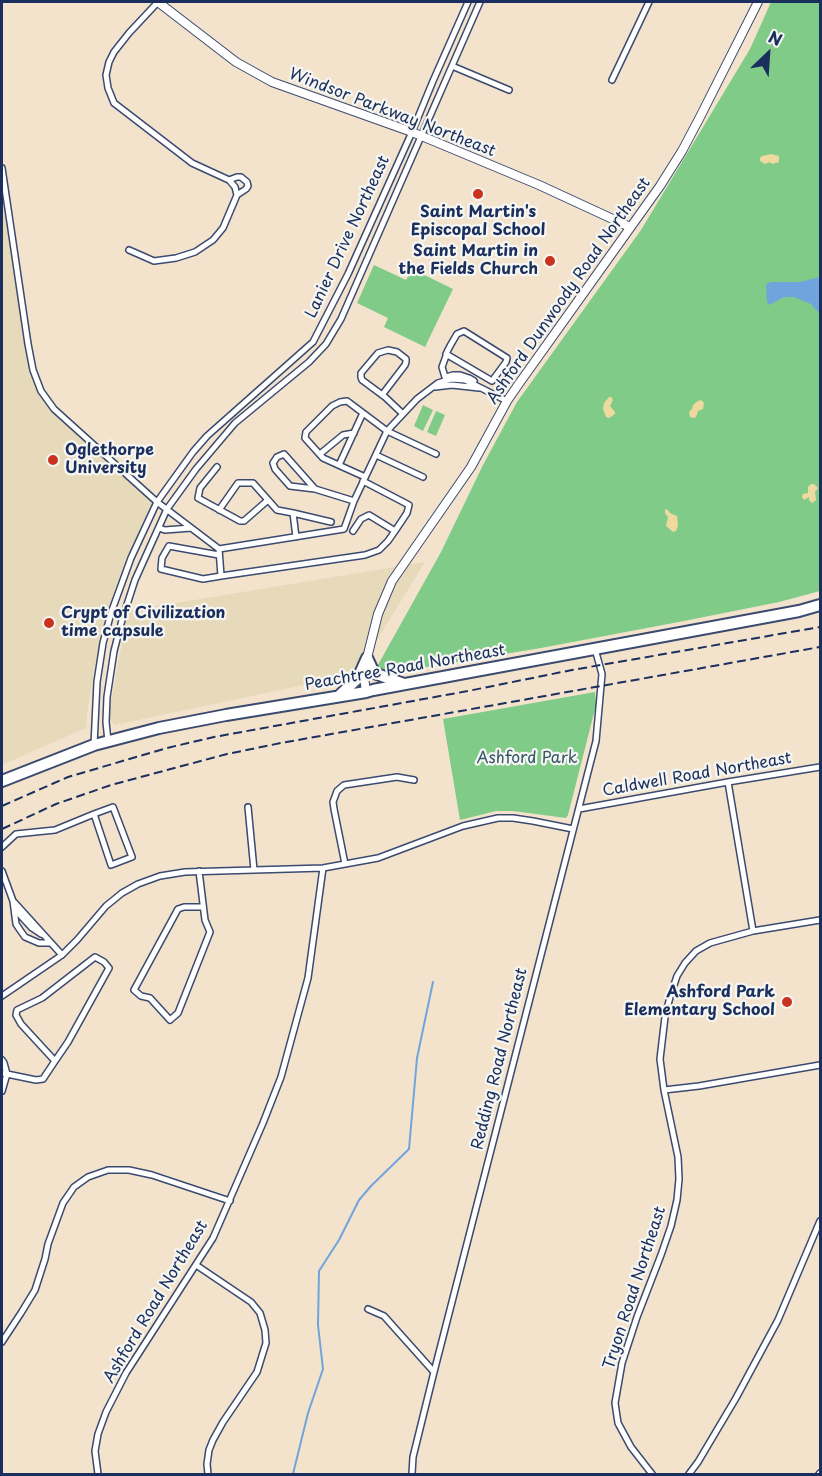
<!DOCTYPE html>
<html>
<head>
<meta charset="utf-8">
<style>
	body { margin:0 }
	#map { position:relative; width:822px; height:1476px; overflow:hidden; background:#f3e3cd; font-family:"Playpen Sans",sans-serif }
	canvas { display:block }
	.frame { position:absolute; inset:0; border:3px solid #1b2f5e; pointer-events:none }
	.north { position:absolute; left:738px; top:24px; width:60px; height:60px; -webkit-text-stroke:4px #f6f6f2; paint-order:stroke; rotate:25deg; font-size:16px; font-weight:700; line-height:24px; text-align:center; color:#1b2f5e }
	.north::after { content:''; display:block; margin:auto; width:21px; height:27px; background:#1b2f5e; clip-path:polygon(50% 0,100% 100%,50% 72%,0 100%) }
</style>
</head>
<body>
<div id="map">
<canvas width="822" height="1476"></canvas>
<div class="frame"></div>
<div class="north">N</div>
</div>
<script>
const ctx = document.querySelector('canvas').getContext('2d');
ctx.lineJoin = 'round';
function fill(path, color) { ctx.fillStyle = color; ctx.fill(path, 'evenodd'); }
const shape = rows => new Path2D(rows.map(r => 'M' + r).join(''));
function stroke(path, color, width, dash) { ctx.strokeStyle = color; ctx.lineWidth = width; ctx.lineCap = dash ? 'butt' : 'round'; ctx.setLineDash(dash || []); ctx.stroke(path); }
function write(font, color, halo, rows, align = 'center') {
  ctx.font = font + ' "Playpen Sans",sans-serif'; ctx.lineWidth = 4.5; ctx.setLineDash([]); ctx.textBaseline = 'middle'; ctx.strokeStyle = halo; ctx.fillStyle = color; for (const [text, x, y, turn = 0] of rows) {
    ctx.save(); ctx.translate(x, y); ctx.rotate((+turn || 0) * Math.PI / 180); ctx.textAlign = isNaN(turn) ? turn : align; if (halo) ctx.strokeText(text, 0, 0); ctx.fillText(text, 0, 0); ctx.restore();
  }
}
fill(shape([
	[2,181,31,376,36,388,57,417,154,503,127,556,113,594,96,661,88,706,86,728,2,765],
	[425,562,356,674,115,725,108,718,127,616,115,613]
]), '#e7daba');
fill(shape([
	[771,2,820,2,820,591,779,602,684,621,541,648,378,675,374,672,441,552,483,465,517,402,641,230,750,49],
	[374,265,406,280,412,269,453,289,425,347,384,327,388,318,357,303],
	[423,405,433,410,423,431,414,426],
	[436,411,445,415,436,436,427,432],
	[595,692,596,705,568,815,566,818,513,811,496,811,460,820,443,719]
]), '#80cb88');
fill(shape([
	[771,154,779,156,779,162,772,164,770,162,765,164,760,161,760,158,762,156],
	[609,397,611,397,613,400,610,406,615,412,615,414,609,418,606,417,603,409,604,403],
	[701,400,704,403,703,409,698,411,696,417,694,418,690,417,689,412,692,409,693,405,698,401],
	[811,484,814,484,818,488,815,492,816,500,812,503,809,500,809,497,804,500,802,497,803,494,808,493,808,487],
	[665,509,668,510,670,513,677,516,678,526,676,531,673,532,666,526,668,517,665,513]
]), '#eeda9e');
fill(shape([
	[820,277,820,313,815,309,811,304,794,297,784,297,769,305,767,302,766,284,771,282,800,282]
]), '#6fa4dc');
stroke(shape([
	[293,1474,308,1413,323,1369,318,1325,319,1271,339,1240,359,1200,371,1186,409,1149,417,1058,433,982]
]), '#6fa4dc', 2);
const street = shape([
	[452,66,509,90],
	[612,80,649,2],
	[2,168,28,344,33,370,41,391,54,409,157,502,219,549,344,529,354,501,387,431,417,399,438,383,451,379,465,380,507,401],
	[229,180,237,177,241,177,247,182,248,186,246,189,237,195],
	[129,250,154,261,176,258,195,252,213,240,223,228,237,195,235,187,229,180,192,163,114,103,108,88,106,75,109,62,114,52,129,33,158,2],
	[445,377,442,367,446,356,446,354,450,346,457,334,464,331,507,358,506,362,492,381,446,354],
	[446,377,453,375,460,375,469,378,474,381],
	[435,387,452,385,479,388],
	[382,395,405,365,406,362,406,359,397,352,388,350,378,353,361,373,361,377,362,380,385,397,403,414],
	[320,454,343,435,354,433],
	[376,455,423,477],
	[339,465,363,413],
	[217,467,200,488,198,498,240,521,244,521,268,500],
	[365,477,323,458,305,438,306,432,332,406,340,402,347,401,387,431,436,454],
	[315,489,290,486,275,469,273,463,277,457,284,454,315,489,354,501],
	[219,510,238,483,253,483,277,510,293,513],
	[159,528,165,530,191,528],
	[353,531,361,519,369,515,395,531],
	[296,537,293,513,331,522],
	[219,549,221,576,203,579,161,569,162,558,169,546,219,555],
	[221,576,365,555,379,550,388,541,395,531,407,513,409,505,363,481],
	[108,741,106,722,107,697,114,651,122,620,135,580,167,509,196,469,235,423,309,362,326,344,341,319,480,2],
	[94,745,97,682,103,643,111,613,131,558,157,502,193,452,207,436,313,342,348,274,412,132,433,81,468,2],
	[728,782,753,931],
	[248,807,254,870],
	[579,809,728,782,820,767],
	[2,847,16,834,55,830,94,814,113,807,132,857,111,865,94,814],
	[345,864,334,809,333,802,337,791,344,785,397,777,414,780],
	[2,871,13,901,16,924,20,930,25,937,39,943,51,943],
	[199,871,205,920,210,932,178,1013,170,1020,150,998,141,996,134,990,178,909,184,907,203,907],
	[14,902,62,955],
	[18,908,20,915,32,928,41,934],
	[2,996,62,955,77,940,106,906,122,893,138,884,160,876,185,872,323,868,378,858,463,826,498,818,513,818,533,821,573,829],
	[2,1060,4,1063,7,1074,2,1091],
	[2,1073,36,1080,43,1079,55,1061,68,1042,109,968,104,962,95,957,42,998,17,1010,16,1015,21,1024,55,1061],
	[664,1090,699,1086,820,1065],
	[196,1265,251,1302,260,1313,265,1330,266,1343,257,1372,223,1422,213,1440,209,1450,207,1464,208,1474],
	[368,1309,384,1316,434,1372],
	[2,1342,21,1313,35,1290,45,1259,48,1244,63,1203,74,1187,88,1177,108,1170,129,1170,152,1175,230,1201],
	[98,1474,95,1451,98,1434,106,1412,126,1373,213,1238,263,1123,281,1077,308,978,323,868],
	[412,1474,413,1457,434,1372,596,741,602,674,595,649],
	[652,1474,631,1447,618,1423,615,1403,622,1363,637,1317,661,1255,671,1226,677,1200,679,1179,678,1157,664,1090,660,1059,665,1017,670,997,677,976,685,963,696,951,710,943,753,931,820,920],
	[689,1474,698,1462,736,1398,778,1320,820,1221],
	[819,1474,820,1473]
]);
const secondary = shape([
	[158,2,236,62,272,82,412,132,539,185,630,227],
	[366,692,364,677,367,658,378,614,392,581,471,467,507,401,518,385,660,186,682,151,699,119,758,2]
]);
const highway = shape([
	[367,658,374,673,404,684],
	[340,695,358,678,367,658],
	[2,781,94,745,159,728,226,715,366,692,373,690,799,611,820,605]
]);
stroke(street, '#3b4a6f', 8);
stroke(secondary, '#3b4a6f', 10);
stroke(highway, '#3b4a6f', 14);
stroke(street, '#fff', 5);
stroke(secondary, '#fff', 8);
stroke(highway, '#fff', 10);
stroke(shape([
	[2,806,68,777,167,748,214,737,468,691,572,670,820,627],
	[2,829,56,804,111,785,227,754,281,743,820,647]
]), '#1b2f5e', 2, [9, 4.5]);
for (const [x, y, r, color] of [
	[478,194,6,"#c8321e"],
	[550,261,6,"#c8321e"],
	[53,460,6,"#c8321e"],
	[49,623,6,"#c8321e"],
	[787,1002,6,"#c8321e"]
]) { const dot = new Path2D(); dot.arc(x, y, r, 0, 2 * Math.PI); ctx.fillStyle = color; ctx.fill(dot); stroke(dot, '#f6f6f2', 2); }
write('16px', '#1b2f5e', '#f6f6f2', [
	["Windsor Parkway Northeast",392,113,21],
	["Lanier Drive Northeast",348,237,-65],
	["Ashford Dunwoody Road Northeast",569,291,-55],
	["Peachtree Road Northeast",405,668,-10],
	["Caldwell Road Northeast",697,775,-10],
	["Redding Road Northeast",500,1059,-76],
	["Tryon Road Northeast",635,1288,-72],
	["Ashford Road Northeast",156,1302,-59]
]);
write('bold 16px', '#1b2f5e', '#f6f6f2', [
	["Saint Martin's",478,213,"center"],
	["Episcopal School",478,231,"center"],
	["Saint Martin in",538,252],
	["the Fields Church",538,270],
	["Oglethorpe",65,451,"left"],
	["University",65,469,"left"],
	["Crypt of Civilization",61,614,"left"],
	["time capsule",61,632,"left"],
	["Ashford Park",775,993],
	["Elementary School",775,1011]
], 'right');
write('16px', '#345668', '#f6f6f2', [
	["Ashford Park",527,759]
]);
</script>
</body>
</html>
